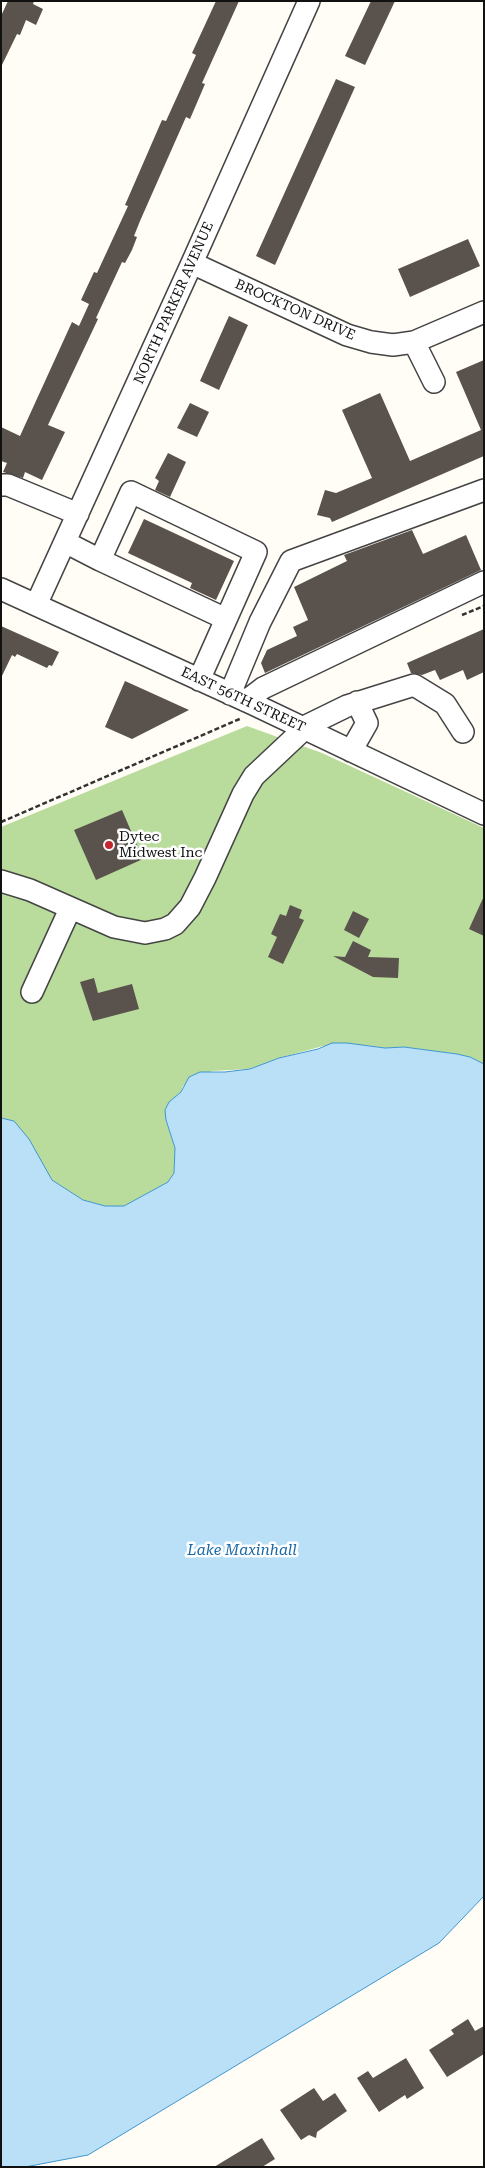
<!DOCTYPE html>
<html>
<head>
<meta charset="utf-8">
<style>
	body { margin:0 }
	#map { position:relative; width:485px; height:2168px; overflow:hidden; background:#fffdf5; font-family:"Roboto Serif",serif }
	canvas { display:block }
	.frame { position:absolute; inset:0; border:2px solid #111; pointer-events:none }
</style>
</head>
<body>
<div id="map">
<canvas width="485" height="2168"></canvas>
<div class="frame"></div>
</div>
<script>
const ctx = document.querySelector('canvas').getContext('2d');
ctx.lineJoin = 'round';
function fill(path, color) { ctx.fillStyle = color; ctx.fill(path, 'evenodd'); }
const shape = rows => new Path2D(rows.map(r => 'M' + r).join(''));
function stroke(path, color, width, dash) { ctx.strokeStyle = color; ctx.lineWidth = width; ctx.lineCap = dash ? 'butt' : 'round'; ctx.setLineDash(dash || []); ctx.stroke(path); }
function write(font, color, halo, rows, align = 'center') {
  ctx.font = font + ' "Roboto Serif",serif'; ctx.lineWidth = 5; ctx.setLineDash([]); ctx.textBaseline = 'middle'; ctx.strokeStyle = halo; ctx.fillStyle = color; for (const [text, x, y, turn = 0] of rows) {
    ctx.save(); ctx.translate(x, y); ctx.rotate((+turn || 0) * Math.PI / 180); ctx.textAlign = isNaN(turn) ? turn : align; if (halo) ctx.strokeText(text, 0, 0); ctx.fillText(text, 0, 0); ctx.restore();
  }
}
fill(shape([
	[247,726,322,753,484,828,484,1064,470,1057,457,1054,404,1047,385,1048,366,1045,323,1046,279,1058,250,1069,212,1071,183,1086,181,1092,175,1097,166,1120,175,1148,174,1173,168,1182,124,1206,105,1206,83,1200,52,1180,14,1121,1,1118,1,827]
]), '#b9dc9c');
const water = shape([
	[332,1043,347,1043,385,1048,404,1047,457,1054,470,1057,484,1064,484,1896,439,1943,88,2155,25,2167,1,2167,1,1118,14,1121,29,1139,52,1180,83,1200,105,1206,124,1206,168,1182,174,1173,175,1148,166,1120,165,1110,169,1102,181,1092,189,1077,200,1072,225,1072,250,1069,279,1058,318,1049,332,1043]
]);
fill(water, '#b9e0f7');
stroke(water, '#3f96cf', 1);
fill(shape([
	[8,1,34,1,33,4,43,9,36,25,26,20,20,35,17,34,1,67,1,16],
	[216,1,239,1,202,83,205,84,190,119,186,117,140,221,134,236,137,237,132,250,125,263,122,262,96,318,98,319,48,425,65,432,42,480,25,472,23,478,3,472,7,463,1,461,1,427,20,436,72,322,79,326,89,304,81,300,94,272,97,273,128,206,125,205,162,120,166,121,196,55,192,53],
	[371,1,395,1,365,65,345,56],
	[336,79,355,87,275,265,256,256],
	[468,239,480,266,410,297,398,269],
	[229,316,248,325,219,390,200,381],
	[484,360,484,456,332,522,330,518,317,515,325,490,336,493,372,478,342,410,380,393,410,461,481,430,456,372],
	[190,403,209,412,197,437,177,428],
	[168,453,186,462,170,497,155,490,159,481,155,478],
	[144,519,234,561,216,600,190,588,192,583,128,553],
	[412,530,423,554,466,535,481,570,265,673,261,663,267,650,297,636,293,627,308,620,294,587,347,561,344,555],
	[1,626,59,652,52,666,49,665,47,668,17,654,15,657,12,655,1,678],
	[484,629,484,672,467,680,463,670,440,680,435,670,422,675,411,673,407,663],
	[125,681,189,710,132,739,105,727],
	[122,810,143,859,96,880,74,830],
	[484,896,484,936,469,929],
	[290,905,302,910,299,918,304,920,283,964,268,957,277,937,271,934,280,914,286,916],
	[353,911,369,919,359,938,344,930],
	[353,941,371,950,368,957,399,958,398,978,373,977,333,956,345,957],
	[94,978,98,993,132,984,139,1009,93,1021,80,982],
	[468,2019,475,2031,484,2026,484,2054,447,2077,429,2050,454,2034,451,2030],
	[406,2058,424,2088,407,2099,405,2095,379,2112,357,2078,368,2071,373,2078],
	[314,2088,323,2101,335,2093,347,2111,317,2132,316,2138,309,2135,301,2140,280,2110],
	[262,2138,275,2159,262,2167,214,2167]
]), '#5a524d');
const minor = shape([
	[192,263,347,335,371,342,393,345,414,342,484,312],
	[414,342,434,382],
	[1,485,8,485,78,514],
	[65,542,100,560],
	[1,589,253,704,484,814],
	[36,605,192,263,309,1],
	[199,680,256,552,131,492,100,560,226,619],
	[230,694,260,622,291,561,484,490],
	[246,701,263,688,484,582],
	[302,728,347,706,414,685,445,704,463,732],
	[351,751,367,723,357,702],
	[1,881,30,890,114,927,145,933,165,929,175,924,190,907,205,878,243,794,254,776,304,729],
	[32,992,70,909]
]);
stroke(minor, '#444', 24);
stroke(shape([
	[462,615,484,606],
	[1,822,242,718]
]), '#333', 2.5, [5, 2.5]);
stroke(minor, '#fff', 21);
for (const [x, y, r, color] of [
	[109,845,5,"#c4262e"]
]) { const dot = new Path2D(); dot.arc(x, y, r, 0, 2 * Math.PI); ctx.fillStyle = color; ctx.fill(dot); stroke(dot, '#fff', 2); }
write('14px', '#111', '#fff', [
	["NORTH PARKER AVENUE",174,303,-66],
	["BROCKTON DRIVE",295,310,24],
	["EAST 56TH STREET",243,700,25]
]);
write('14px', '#111', '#fff', [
	["Dytec",119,837],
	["Midwest Inc",119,853]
], 'left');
write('italic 15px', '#1768a6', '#fff', [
	["Lake Maxinhall",242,1551]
]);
</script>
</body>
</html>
